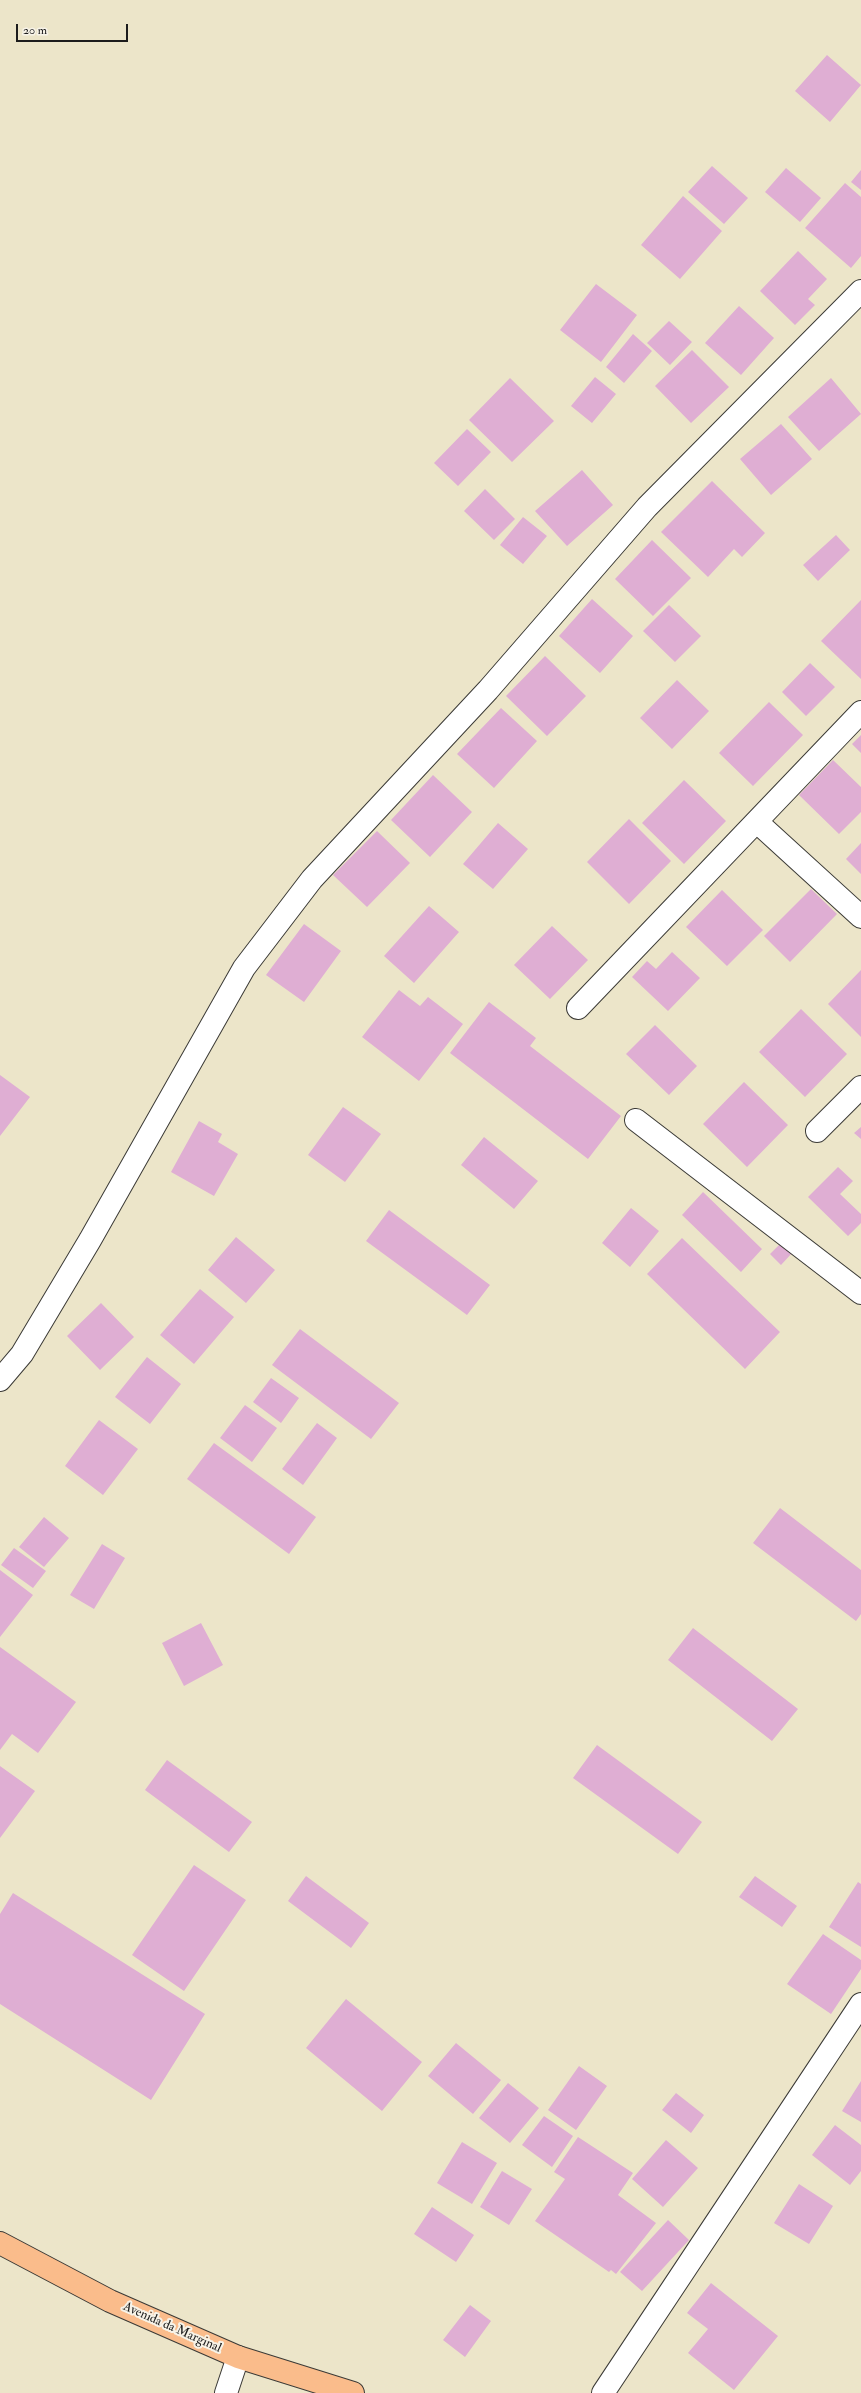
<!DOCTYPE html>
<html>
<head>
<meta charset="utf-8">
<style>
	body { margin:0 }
	#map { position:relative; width:861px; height:2393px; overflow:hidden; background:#ece5c9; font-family:"IM FELL Double Pica",serif }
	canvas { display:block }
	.scale { position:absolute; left:16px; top:24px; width:112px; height:18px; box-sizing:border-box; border:2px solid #1c1c1c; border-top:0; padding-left:5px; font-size:12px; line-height:14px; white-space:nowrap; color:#1c1c1c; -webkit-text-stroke:3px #f7f3e8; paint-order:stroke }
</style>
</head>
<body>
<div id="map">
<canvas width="861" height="2393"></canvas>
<div class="scale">20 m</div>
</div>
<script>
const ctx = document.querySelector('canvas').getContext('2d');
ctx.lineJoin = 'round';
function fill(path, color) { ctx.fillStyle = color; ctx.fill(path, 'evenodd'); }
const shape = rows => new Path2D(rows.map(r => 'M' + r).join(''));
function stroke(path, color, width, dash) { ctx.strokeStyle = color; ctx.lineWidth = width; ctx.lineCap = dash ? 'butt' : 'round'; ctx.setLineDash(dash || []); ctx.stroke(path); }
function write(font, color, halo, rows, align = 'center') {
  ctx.font = font + ' "IM FELL Double Pica",serif'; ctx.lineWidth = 4; ctx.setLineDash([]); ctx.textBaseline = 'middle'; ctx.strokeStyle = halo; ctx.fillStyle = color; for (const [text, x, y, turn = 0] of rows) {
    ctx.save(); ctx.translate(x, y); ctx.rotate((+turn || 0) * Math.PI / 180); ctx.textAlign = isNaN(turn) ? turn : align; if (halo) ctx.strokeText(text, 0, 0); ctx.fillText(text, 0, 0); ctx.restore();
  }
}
fill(shape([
	[827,55,861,85,830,122,795,91],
	[712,166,748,198,724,224,688,192],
	[786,168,821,198,800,222,765,192],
	[861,170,861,190,851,182],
	[845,183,861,197,861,256,851,268,805,228],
	[683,196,722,231,680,279,641,245],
	[798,251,827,279,808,299,815,305,795,325,760,291],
	[596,284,637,315,601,362,560,330],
	[739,306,774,338,741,375,705,343],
	[669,321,692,342,670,365,647,343],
	[633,334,652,351,624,383,606,367],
	[692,350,729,387,691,423,655,386],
	[595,377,616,394,592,423,571,406],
	[510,378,554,421,512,462,469,420],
	[831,378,861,414,819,451,788,417],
	[781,424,812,459,771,495,740,459],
	[467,429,491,452,458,486,434,463],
	[582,470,613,505,567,546,535,511],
	[712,481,765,533,742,557,734,549,708,577,661,532],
	[485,489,515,519,494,540,464,511],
	[523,517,547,536,523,564,500,545],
	[836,535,850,550,818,581,803,565],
	[652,540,691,578,653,616,615,579],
	[592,599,633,636,600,673,559,636],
	[861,600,861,679,821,641],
	[669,605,701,636,675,662,643,631],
	[545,656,586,696,547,736,506,696],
	[810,663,835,687,806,716,782,692],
	[677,680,709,711,672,749,640,718],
	[769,702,803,735,753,786,719,753],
	[501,708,537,741,494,788,457,754],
	[861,735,861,753,852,744],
	[833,760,861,787,861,812,839,834,799,795],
	[433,775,472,812,430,857,391,820],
	[684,780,726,821,684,864,642,823],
	[629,819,671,861,629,904,587,862],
	[498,823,528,849,493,889,463,864],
	[377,831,410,863,367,907,333,875],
	[861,843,861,874,846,859],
	[811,889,837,914,790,962,764,936],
	[722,890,763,930,727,966,686,927],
	[429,906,459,932,414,983,384,956],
	[304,924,341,951,304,1002,266,975],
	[552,926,588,960,550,999,514,965],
	[672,952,700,978,668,1011,632,977,647,961,656,969],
	[861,970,861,1037,828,1004],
	[399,990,420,1006,428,997,463,1024,419,1081,362,1037],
	[489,1002,536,1038,530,1046,621,1116,588,1159,450,1053],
	[801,1009,847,1054,805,1097,759,1052],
	[655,1025,697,1066,669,1095,626,1054],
	[0,1075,30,1097,0,1136],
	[744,1082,788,1125,747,1167,703,1124],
	[343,1107,381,1134,345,1182,308,1155],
	[199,1121,222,1134,218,1142,238,1154,214,1196,171,1172],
	[861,1127,861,1139,854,1133],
	[484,1137,538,1181,514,1209,461,1165],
	[838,1167,853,1181,840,1194,861,1214,861,1223,848,1236,808,1197],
	[703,1192,762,1249,741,1272,682,1215],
	[631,1208,659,1231,630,1267,602,1243],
	[389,1210,490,1285,467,1315,366,1241],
	[236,1237,275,1270,246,1303,208,1270],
	[682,1238,780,1332,745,1369,647,1274],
	[782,1242,793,1252,781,1265,770,1254],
	[200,1289,234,1317,194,1364,160,1335],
	[101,1303,134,1337,100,1370,67,1336],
	[300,1329,399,1403,371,1439,272,1365],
	[147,1357,181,1384,150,1424,115,1397],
	[271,1378,299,1398,281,1423,253,1402],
	[245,1405,277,1428,252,1462,220,1438],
	[99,1420,138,1449,103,1495,65,1466],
	[317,1423,337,1438,303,1485,282,1469],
	[214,1443,316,1517,289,1554,187,1479],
	[780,1508,861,1570,861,1614,856,1621,753,1543],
	[44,1517,69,1538,44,1567,19,1547],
	[102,1544,125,1558,94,1609,70,1595],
	[14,1548,46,1571,33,1588,1,1565],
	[0,1570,33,1595,0,1637],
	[201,1623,223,1665,184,1686,162,1643],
	[693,1628,798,1709,772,1741,668,1660],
	[0,1647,76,1702,38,1753,12,1734,0,1750],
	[597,1745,702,1822,678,1854,573,1778],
	[167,1760,252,1822,229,1852,145,1790],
	[0,1766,35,1791,0,1838],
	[194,1865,246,1900,184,1991,132,1955],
	[306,1876,369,1923,351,1948,288,1901],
	[755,1876,797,1906,782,1927,739,1897],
	[858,1882,861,1884,861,1947,829,1927],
	[13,1893,205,2014,151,2100,0,2004,0,1914],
	[823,1934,861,1960,861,1969,831,2014,787,1984],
	[346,1999,422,2062,382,2111,306,2048],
	[456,2043,501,2080,473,2114,428,2076],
	[579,2066,607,2086,576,2130,548,2110],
	[861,2081,861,2122,842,2111],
	[508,2083,539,2108,510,2143,479,2118],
	[676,2093,704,2115,691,2133,662,2110],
	[544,2116,573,2136,552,2167,522,2145],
	[835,2125,861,2145,861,2171,850,2185,812,2155],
	[578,2137,633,2173,618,2195,656,2223,616,2274,611,2270,609,2272,535,2221,565,2179,554,2172],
	[666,2140,698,2168,663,2207,632,2179],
	[462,2142,497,2163,472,2204,437,2183],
	[502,2171,532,2189,509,2225,480,2207],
	[799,2184,833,2206,809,2244,774,2223],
	[432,2207,474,2235,456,2262,414,2234],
	[668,2220,689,2240,642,2291,620,2272],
	[711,2283,778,2336,734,2390,688,2353,708,2329,687,2313],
	[470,2305,491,2321,465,2357,443,2340]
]), '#dfaed3');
const minor = shape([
	[757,822,861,917],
	[578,1008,861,712],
	[636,1120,861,1293],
	[817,1131,861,1087],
	[0,1380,22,1354,90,1240,244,968,312,879,488,690,647,507,861,291],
	[226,2393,238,2357],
	[603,2393,861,2004]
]);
const major = shape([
	[0,2243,110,2301,238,2357,353,2393]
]);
stroke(minor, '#3b3a36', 24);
stroke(major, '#3b3a36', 24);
stroke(minor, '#fff', 22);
stroke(major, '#fabc8b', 22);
write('13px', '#1c1c1c', '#f7f3e8', [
	["Avenida da Marginal",172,2328,24]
]);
</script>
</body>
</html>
